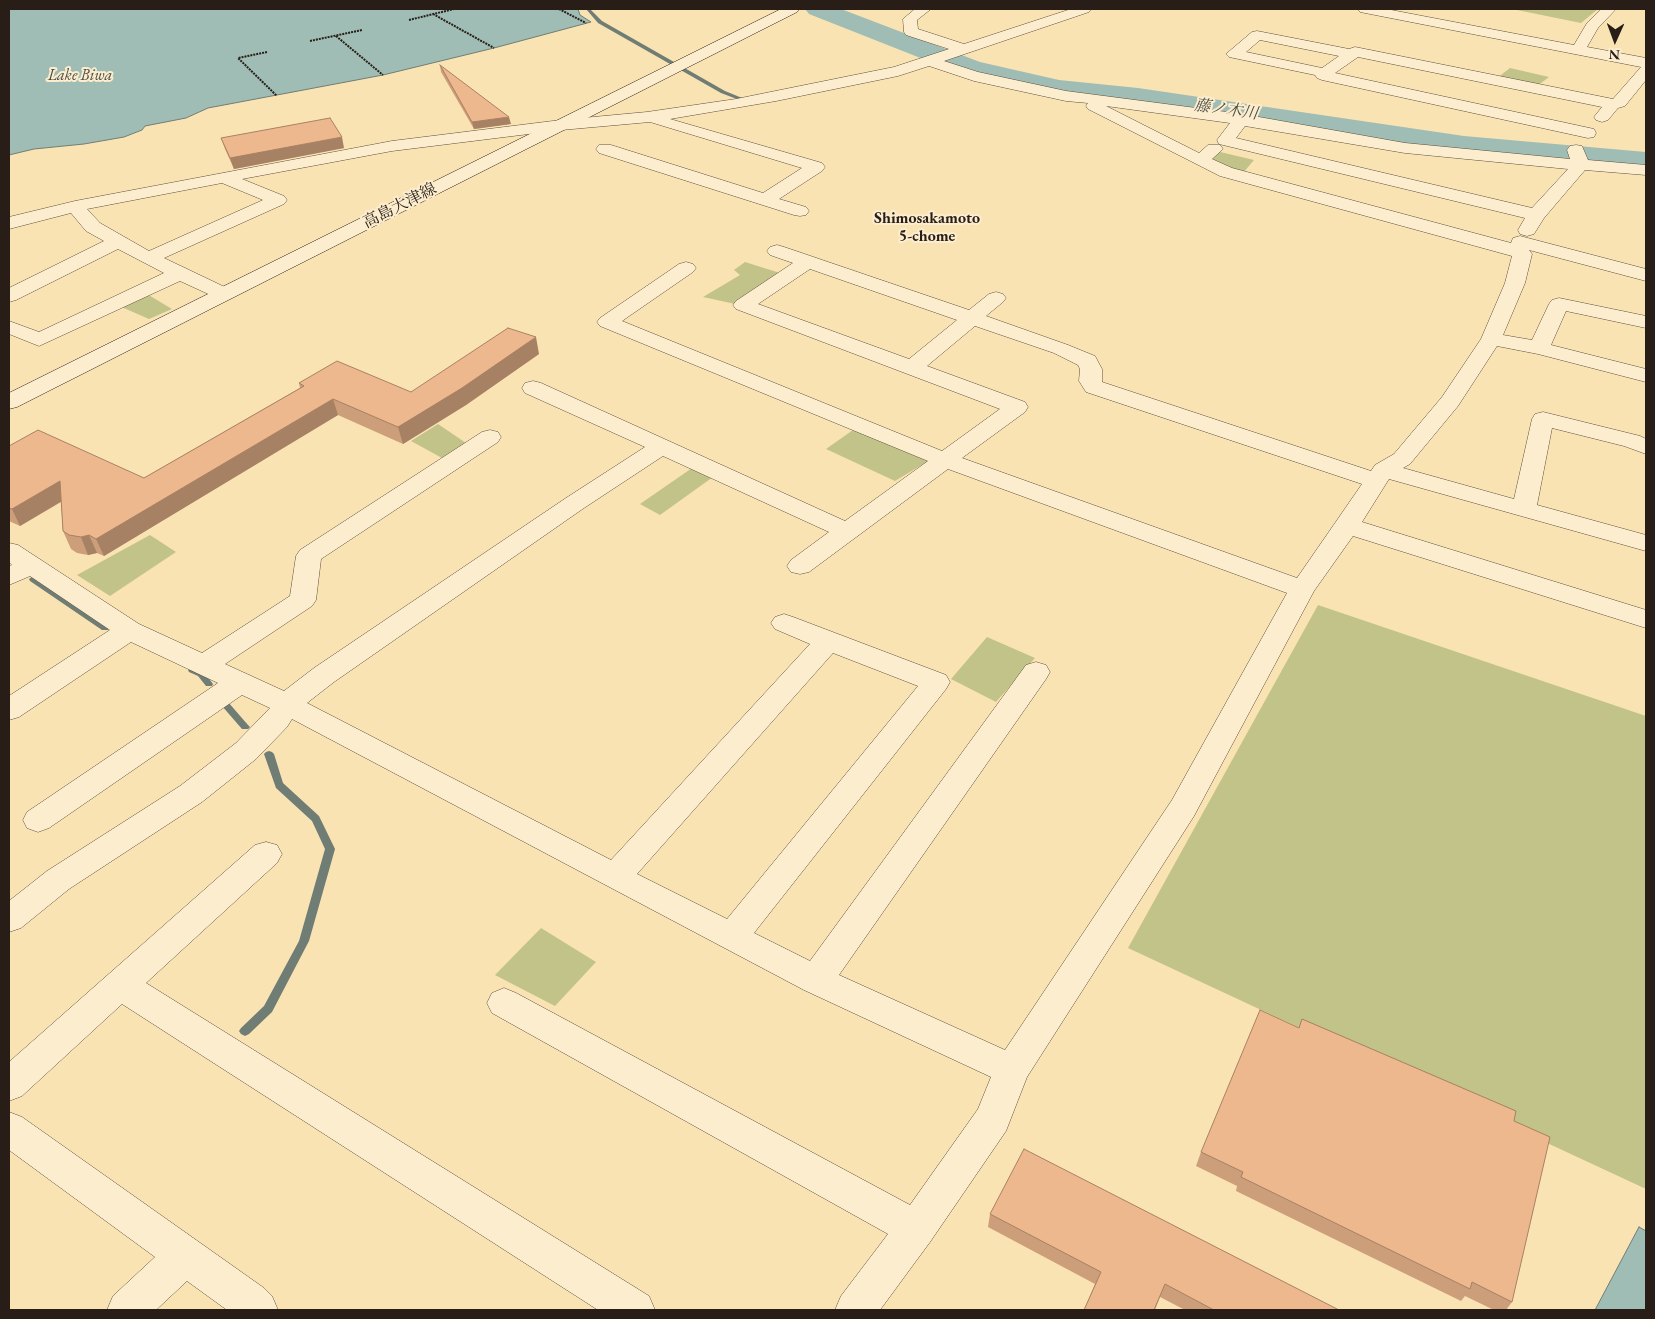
<!DOCTYPE html>
<html>
<head>
<meta charset="utf-8">
<style>
	body { margin:0 }
	#map { position:relative; width:1655px; height:1319px; overflow:hidden; background:#fae3b3; font-family:"EB Garamond",serif }
	canvas { display:block }
	.frame { position:absolute; inset:0; border:10px solid #281e17; pointer-events:none }
	.north { position:absolute; left:1590px; top:15px; width:50px; height:50px; -webkit-text-stroke:4px #fcedce; paint-order:stroke; rotate:182deg; font-size:14px; font-weight:700; line-height:20px; text-align:center; color:#281e17 }
	.north::after { content:''; display:block; margin:auto; width:18px; height:22px; background:#281e17; clip-path:polygon(50% 0,100% 100%,50% 72%,0 100%) }
</style>
</head>
<body>
<div id="map">
<canvas width="1655" height="1319"></canvas>
<div class="frame"></div>
<div class="north">N</div>
</div>
<script>
const ctx = document.querySelector('canvas').getContext('2d');
ctx.lineJoin = 'round';
function fill(path, color) { ctx.fillStyle = color; ctx.fill(path, 'evenodd'); }
const shape = rows => new Path2D(rows.map(r => 'M' + r).join(''));
function stroke(path, color, width, dash) { ctx.strokeStyle = color; ctx.lineWidth = width; ctx.lineCap = dash ? 'butt' : 'round'; ctx.setLineDash(dash || []); ctx.stroke(path); }
function write(font, color, halo, rows, align = 'center') {
  ctx.font = font + ' "EB Garamond","Noto Serif JP",serif'; ctx.lineWidth = 4; ctx.setLineDash([]); ctx.textBaseline = 'middle'; ctx.strokeStyle = halo; ctx.fillStyle = color; for (const [text, x, y, turn = 0] of rows) {
    ctx.save(); ctx.translate(x, y); ctx.rotate((+turn || 0) * Math.PI / 180); ctx.textAlign = isNaN(turn) ? turn : align; if (halo) ctx.strokeText(text, 0, 0); ctx.fillText(text, 0, 0); ctx.restore();
  }
}
fill(shape([
	[1512,9,1598,9,1581,23],
	[1510,68,1549,77,1537,86,1497,78],
	[1216,151,1254,160,1243,173,1204,160],
	[745,262,780,273,735,304,703,297,740,275,734,270],
	[147,294,172,309,149,319,117,305],
	[438,424,466,443,442,458,411,441],
	[853,430,930,460,895,481,826,449],
	[692,468,713,477,660,515,640,504],
	[150,535,176,552,110,596,77,575],
	[1318,605,1646,716,1646,1189,1128,948],
	[987,637,1035,658,996,702,951,679],
	[541,928,596,962,555,1006,495,975]
]), '#c2c389');
const water = shape([
	[9,9,578,9,580,15,591,22,494,48,383,75,208,108,186,118,145,126,142,130,124,137,84,144,34,149,9,155,9,9],
	[1639,1227,1646,1231,1646,1310,1595,1310,1639,1227]
]);
fill(water, '#9fbdb4');
stroke(water, '#6f7d75', 1);
fill(shape([
	[586,9,590,9,602,21,725,91,747,100,742,101,721,93,598,23,586,9],
	[33,576,108,626,109,628,108,630,102,630,30,581,29,579,33,576],
	[192,667,204,672,213,684,212,686,206,686,198,676,189,672,188,670,192,667],
	[225,701,228,702,248,725,250,727,248,729,242,729,222,706,220,704,222,702,225,701],
	[269,751,272,752,274,754,283,783,319,816,335,849,309,941,272,1012,249,1034,245,1036,241,1034,239,1031,241,1028,264,1006,299,941,325,849,312,821,276,788,264,754,266,752,269,751]
]), '#6f7d75');
fill(shape([
	[805,9,841,9,980,62,1059,80,1138,88,1464,136,1646,152,1646,170,1464,154,1138,106,1059,98,961,74,809,14,805,9]
]), '#9fbdb4');
const minor = shape([
	[915,9,931,9,917,20,918,29,964,44,1071,9,1091,9,1089,12,944,61,978,72,1066,91,1242,114,1405,143,1570,159,1567,150,1570,146,1576,145,1582,146,1588,160,1646,165,1646,175,1585,170,1544,218,1534,234,1527,236,1520,234,1518,230,1525,218,1219,144,1217,140,1230,123,1106,106,1199,153,1208,145,1220,145,1223,149,1212,159,1232,168,1511,243,1513,238,1520,236,1646,269,1646,281,1529,250,1532,254,1525,283,1503,335,1532,340,1549,304,1552,300,1559,298,1646,316,1646,328,1566,311,1551,345,1646,369,1646,382,1538,354,1497,346,1458,406,1410,464,1403,468,1514,499,1532,419,1535,414,1543,412,1640,436,1646,439,1646,454,1624,446,1552,428,1537,505,1646,535,1646,551,1389,479,1362,522,1646,610,1646,628,1353,536,1314,591,1194,816,1027,1077,1006,1131,930,1242,880,1310,835,1310,841,1296,888,1234,492,1013,487,1003,492,993,504,988,516,993,910,1205,978,1109,991,1077,804,990,292,719,287,727,256,759,202,802,69,889,21,928,9,932,9,901,47,871,180,786,236,743,270,708,242,695,49,828,38,832,27,828,23,820,27,812,218,683,131,642,19,717,9,720,9,696,110,630,30,576,9,585,9,566,12,565,9,562,9,543,18,545,139,624,202,653,290,596,296,556,300,550,482,432,490,430,498,432,501,437,498,442,321,559,316,600,312,606,225,664,284,691,314,668,566,498,645,447,525,393,522,388,525,383,533,381,541,383,845,521,928,461,600,326,597,322,600,318,679,264,686,262,693,264,696,268,693,272,622,321,942,451,1000,409,736,309,733,305,736,301,793,263,770,255,767,251,770,247,777,245,784,247,969,310,989,294,996,292,1003,294,1006,298,1003,302,986,316,1068,345,1095,356,1102,369,1102,382,1371,471,1375,465,1394,454,1442,397,1481,339,1505,283,1512,256,1220,176,1088,109,1086,106,1088,103,1066,101,974,81,929,66,898,76,776,101,670,119,822,163,825,167,822,171,779,199,806,207,809,211,806,215,800,216,794,215,599,153,596,149,599,145,611,145,763,193,802,168,650,122,561,130,392,151,242,179,284,196,287,200,284,204,164,258,231,290,234,294,231,298,224,300,217,298,180,281,39,346,9,334,9,321,39,332,164,273,118,249,16,300,9,302,9,288,104,241,86,231,71,213,9,229,9,217,75,201,392,141,561,120,647,112,736,99,894,67,949,49,906,35,904,32,903,19,915,9],
	[1245,126,1405,153,1568,169,1532,208,1236,138,1245,126],
	[222,183,263,200,149,251,100,223,87,209,222,183],
	[810,269,957,320,909,359,758,304,810,269],
	[975,326,1054,353,1078,365,1080,369,1079,381,1086,392,1362,484,1297,578,962,458,1025,412,1028,407,1025,402,927,366,975,326],
	[663,456,829,532,791,560,787,566,791,572,800,574,809,572,948,469,1287,593,1172,800,1005,1050,839,975,1046,679,1050,672,1046,665,1036,662,1026,665,810,961,754,933,946,689,950,682,946,675,793,617,784,614,775,617,771,623,775,629,810,644,611,860,307,703,334,682,584,508,663,456],
	[833,653,918,686,727,919,637,874,833,653],
	[1358,9,1386,9,1574,45,1587,23,1601,9,1616,9,1598,28,1587,47,1646,58,1646,80,1625,106,1618,108,1608,120,1602,122,1596,120,1594,117,1602,107,1358,57,1335,73,1594,129,1596,133,1594,137,1588,138,1322,80,1317,78,1315,75,1229,57,1226,54,1252,32,1257,31,1349,49,1355,47,1613,99,1641,67,1365,13,1360,12,1358,9],
	[1260,40,1339,56,1322,68,1246,52,1260,40],
	[266,842,277,845,282,854,277,863,146,983,649,1296,655,1310,598,1310,122,1004,22,1096,9,1101,9,1062,255,845,266,842],
	[9,1112,22,1117,264,1288,272,1296,278,1310,227,1310,187,1281,156,1310,107,1310,113,1296,155,1257,9,1150,9,1112]
]);
const secondary = shape([
	[781,9,799,9,797,12,17,407,9,409,9,393,781,9]
]);
stroke(minor, '#5c4f3e', 1);
stroke(secondary, '#281e17', 1);
stroke(shape([
	[559,9,586,23],
	[433,14,494,48],
	[409,20,454,9],
	[336,36,383,75],
	[310,41,362,30],
	[267,52,238,58,277,96]
]), '#281e17', 2, [2, 1]);
fill(minor, '#fcedce');
fill(secondary, '#fcedce');
fill(shape([
	[440,65,511,124,474,129,441,72],
	[221,138,344,148,234,169,225,149],
	[539,354,466,405,403,444,338,415,104,556,97,553,88,555,77,553,71,549,63,531,61,502,20,526,9,521,9,446,144,478,300,388,299,383,411,392],
	[1302,1019,1514,1121,1512,1302,1506,1310,1494,1310,1465,1296,1461,1301,1236,1191,1237,1186,1196,1166,1201,1152,1299,1027],
	[990,1214,1339,1310,1185,1310,1160,1297,1155,1310,1084,1310,1095,1284,988,1227]
]), '#cd9e7a');
fill(shape([
	[509,117,511,124,474,129,472,122],
	[342,137,344,148,234,169,230,158],
	[536,337,539,354,466,405,403,444,398,427],
	[333,399,338,415,104,556,96,539],
	[60,481,67,498,20,526,12,509],
	[89,535,97,553,88,555,81,537]
]), '#a78163');
const building = shape([
	[440,65,509,117,472,122,440,65],
	[330,118,342,137,230,158,221,138,330,118],
	[508,328,536,337,462,388,398,427,333,399,96,539,89,535,81,537,69,535,63,531,60,481,12,509,9,508,9,446,38,430,144,478,304,386,299,383,337,361,411,392,508,328],
	[1260,1010,1299,1028,1302,1019,1516,1111,1514,1121,1550,1137,1512,1302,1472,1282,1470,1289,1241,1177,1243,1172,1201,1152,1260,1010],
	[1024,1149,1339,1310,1214,1310,1165,1284,1154,1310,1084,1310,1101,1272,990,1214,1024,1149]
]);
fill(building, '#eeb88e');
stroke(building, '#a78163', 1);
write('italic 16px', '#4c4e46', '#fcedce', [
	["Lake Biwa",80,76],
	["藤ノ木川",1226,110,8]
]);
write('16px', '#281e17', '#fcedce', [
	["高島大津線",400,206,-27]
]);
write('bold 16px', '#281e17', '#fcedce', [
	["Shimosakamoto",927,219],
	["5-chome",927,237]
]);
</script>
</body>
</html>
